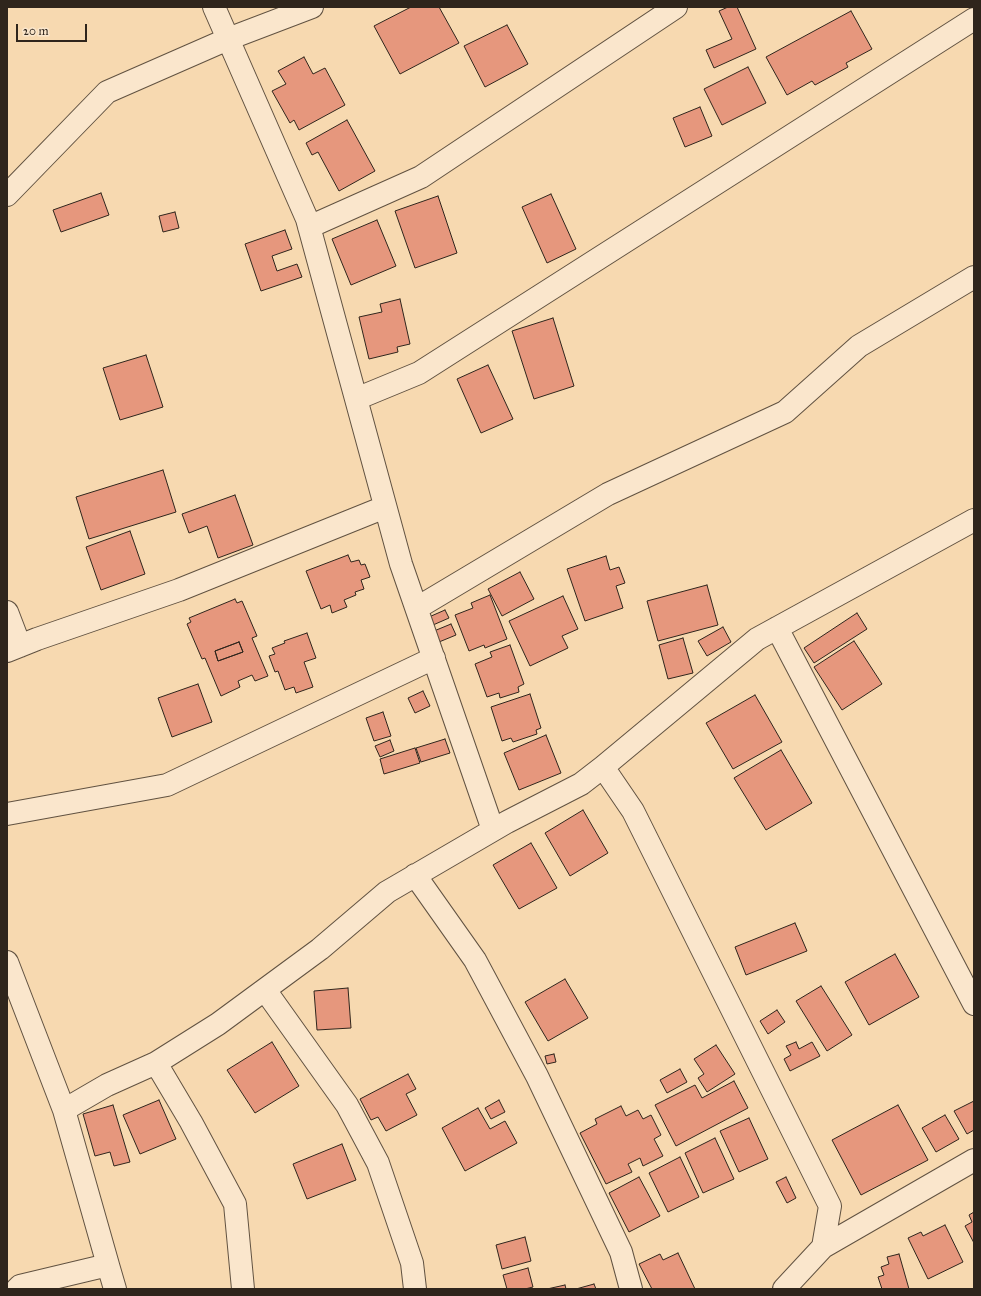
<!DOCTYPE html>
<html>
<head>
<meta charset="utf-8">
<style>
	body { margin:0 }
	#map { position:relative; width:981px; height:1296px; overflow:hidden; background:#f7d9b0; font-family:"IM FELL Great Primer",serif }
	canvas { display:block }
	.frame { position:absolute; inset:0; border:8px solid #2f251c; pointer-events:none }
	.scale { position:absolute; left:16px; top:24px; width:71px; height:18px; box-sizing:border-box; border:2px solid #2f251c; border-top:0; padding-left:5px; font-size:12px; line-height:14px; white-space:nowrap; color:#2f251c; -webkit-text-stroke:3px #fae6cc; paint-order:stroke }
</style>
</head>
<body>
<div id="map">
<canvas width="981" height="1296"></canvas>
<div class="frame"></div>
<div class="scale">20 m</div>
</div>
<script>
const ctx = document.querySelector('canvas').getContext('2d');
ctx.lineJoin = 'round';
function fill(path, color) { ctx.fillStyle = color; ctx.fill(path, 'evenodd'); }
const shape = rows => new Path2D(rows.map(r => 'M' + r).join(''));
function stroke(path, color, width, dash) { ctx.strokeStyle = color; ctx.lineWidth = width; ctx.lineCap = dash ? 'butt' : 'round'; ctx.setLineDash(dash || []); ctx.stroke(path); }
const building = shape([
	[411,7,439,7,459,43,400,74,374,26,411,7],
	[728,7,737,7,756,49,714,68,706,50,732,39,719,11,728,7],
	[851,11,872,49,846,63,848,67,815,85,812,81,787,95,766,57,851,11],
	[507,25,528,64,485,87,464,46,507,25],
	[304,57,313,74,325,68,345,105,299,130,294,120,290,123,272,91,286,84,278,71,304,57],
	[748,67,766,103,722,125,704,89,748,67],
	[700,107,712,136,685,147,673,118,700,107],
	[347,120,375,171,339,191,318,152,312,155,306,143,347,120],
	[101,193,109,215,61,232,53,210,101,193],
	[551,194,576,249,547,263,522,207,551,194],
	[438,196,457,253,415,268,395,211,438,196],
	[175,212,179,228,163,232,159,216,175,212],
	[377,220,396,266,351,285,332,239,377,220],
	[285,230,292,249,272,256,277,271,297,264,302,277,261,291,245,244,285,230],
	[400,299,410,344,397,347,398,352,369,359,359,317,382,312,380,304,400,299],
	[553,318,574,386,534,399,512,331,553,318],
	[146,355,163,407,120,420,103,368,146,355],
	[488,365,513,419,481,433,457,379,488,365],
	[163,470,176,512,89,539,76,497,163,470],
	[235,495,253,545,218,558,207,526,189,533,182,514,235,495],
	[130,531,145,574,101,590,86,547,130,531],
	[348,555,351,562,359,560,361,565,365,564,370,577,361,580,364,589,355,592,356,595,344,600,347,607,332,613,330,605,321,609,306,571,348,555],
	[606,556,610,570,619,567,625,583,616,586,623,608,585,621,567,569,606,556],
	[520,572,534,599,502,616,488,589,520,572],
	[707,585,718,625,658,641,647,601,707,585],
	[490,595,507,639,485,648,484,645,469,651,455,615,473,608,471,603,490,595],
	[563,596,578,629,562,636,568,648,530,666,509,621,563,596],
	[235,599,237,603,242,601,257,636,252,638,268,676,255,681,252,675,238,681,240,687,221,696,205,658,202,659,187,624,191,622,189,618,235,599],
	[239,642,243,652,218,661,215,651,239,642],
	[445,610,449,618,433,625,429,617,445,610],
	[857,613,867,629,814,663,804,648,857,613],
	[451,624,456,635,439,642,434,631,451,624],
	[723,627,731,642,707,656,698,641,723,627],
	[307,633,316,658,304,662,313,687,296,693,294,687,285,690,278,671,275,672,269,656,275,654,272,648,285,643,284,641,307,633],
	[683,638,693,673,668,679,659,645,683,638],
	[854,641,882,684,842,710,814,667,854,641],
	[239,642,243,652,218,661,215,651,239,642],
	[510,645,524,684,518,687,519,692,500,698,499,693,487,697,475,664,492,657,490,652,510,645],
	[198,684,212,722,172,737,158,698,198,684],
	[423,691,430,706,415,713,408,698,423,691],
	[530,694,541,728,536,730,537,734,513,742,511,738,502,741,491,707,530,694],
	[755,695,782,742,733,769,706,723,755,695],
	[383,712,391,736,374,741,366,718,383,712],
	[546,735,561,773,519,790,504,753,546,735],
	[445,739,450,753,421,762,416,748,445,739],
	[390,740,394,751,380,757,375,746,390,740],
	[415,748,420,763,384,774,380,759,415,748],
	[781,750,812,803,766,830,734,778,781,750],
	[583,810,608,853,570,876,545,833,583,810],
	[531,843,557,888,519,909,493,865,531,843],
	[795,923,807,951,746,975,735,947,795,923],
	[895,954,919,997,869,1025,845,982,895,954],
	[565,979,588,1018,548,1041,525,1002,565,979],
	[821,986,852,1035,827,1051,796,1001,821,986],
	[348,988,351,1028,317,1030,314,991,348,988],
	[777,1010,785,1022,768,1034,760,1021,777,1010],
	[272,1042,299,1086,255,1113,227,1070,272,1042],
	[796,1042,799,1049,812,1042,820,1056,790,1071,784,1059,791,1055,786,1046,796,1042],
	[716,1045,735,1074,707,1092,698,1078,704,1074,694,1059,716,1045],
	[554,1054,556,1062,547,1064,545,1056,554,1054],
	[680,1069,687,1082,667,1093,660,1080,680,1069],
	[408,1074,416,1089,406,1094,417,1115,386,1131,378,1117,371,1120,360,1099,408,1074],
	[734,1081,748,1108,676,1146,655,1105,695,1085,702,1098,734,1081],
	[159,1100,176,1139,140,1154,123,1115,159,1100],
	[499,1100,505,1112,491,1119,485,1108,499,1100],
	[974,1101,974,1130,967,1134,954,1111,974,1101],
	[113,1105,130,1162,114,1166,110,1152,95,1156,83,1114,113,1105],
	[898,1105,928,1160,861,1195,832,1140,898,1105],
	[621,1106,626,1116,638,1110,643,1119,651,1115,661,1135,654,1139,663,1156,643,1166,640,1158,628,1164,632,1172,606,1184,580,1133,597,1124,595,1119,621,1106],
	[478,1108,490,1129,505,1121,517,1143,465,1171,442,1128,478,1108],
	[945,1115,959,1139,936,1152,922,1128,945,1115],
	[749,1118,768,1159,739,1172,720,1131,749,1118],
	[715,1138,734,1179,703,1193,685,1153,715,1138],
	[342,1144,356,1180,307,1199,293,1164,342,1144],
	[680,1157,699,1197,668,1212,649,1173,680,1157],
	[639,1177,660,1216,629,1232,609,1193,639,1177],
	[786,1177,796,1198,787,1203,776,1182,786,1177],
	[974,1212,974,1243,965,1226,972,1222,969,1215,974,1212],
	[945,1225,963,1262,928,1279,908,1238,921,1232,923,1236,945,1225],
	[525,1237,531,1261,502,1269,496,1245,525,1237],
	[678,1253,695,1289,652,1289,639,1264,660,1254,663,1260,678,1253],
	[899,1254,909,1289,882,1289,878,1277,884,1275,881,1267,889,1264,887,1257,899,1254],
	[528,1268,533,1287,525,1289,507,1289,503,1275,528,1268],
	[594,1284,596,1289,576,1289,594,1284],
	[565,1285,566,1289,547,1289,565,1285]
]);
fill(building, '#e6977d');
stroke(building, '#2f251c', 1);
const minor = shape([
	[214,7,307,219,401,564,493,830],
	[7,195,107,92,228,39,312,7],
	[309,227,421,177,676,7],
	[356,399,419,373,974,19],
	[417,608,608,494,785,412,859,346,974,277],
	[7,612,20,646],
	[777,628,974,1004],
	[7,651,37,639,179,590,385,507],
	[7,814,167,785,434,658],
	[415,875,475,960,537,1076,621,1252,631,1289],
	[7,962,64,1110],
	[265,990,347,1105,378,1163,412,1263,415,1289],
	[156,1063,191,1122,235,1204,243,1289],
	[823,1247,974,1160],
	[108,1265,115,1289],
	[17,1289,20,1286,108,1265,64,1110,107,1085,156,1063,218,1024,320,949,387,892,507,822,581,784,603,767],
	[784,1289,823,1247,830,1206,633,811,603,767,757,639,974,520]
]);
stroke(minor, '#615241', 24);
stroke(minor, '#fae6cc', 22);
</script>
</body>
</html>
